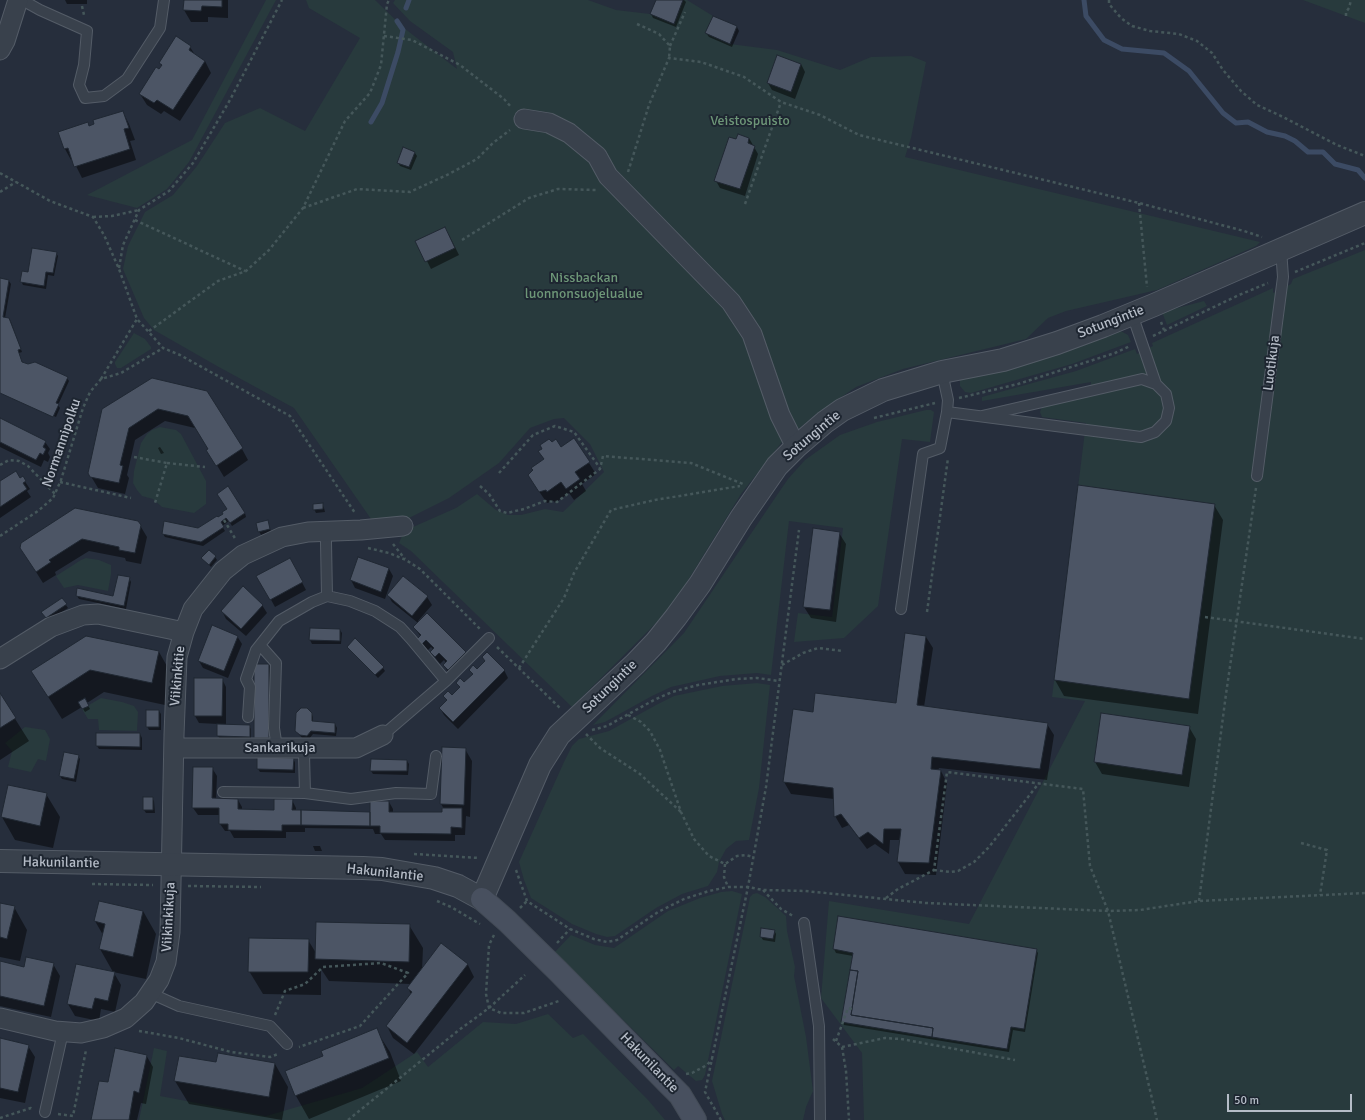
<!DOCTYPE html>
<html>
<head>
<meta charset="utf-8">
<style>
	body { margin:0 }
	#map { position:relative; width:1365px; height:1120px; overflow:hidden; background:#262e3c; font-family:Signika,sans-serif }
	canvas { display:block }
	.scale { position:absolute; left:1227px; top:1094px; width:125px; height:18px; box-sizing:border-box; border:2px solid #b5bcc7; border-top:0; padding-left:5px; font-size:12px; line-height:14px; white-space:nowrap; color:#b5bcc7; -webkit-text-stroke:3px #1e2631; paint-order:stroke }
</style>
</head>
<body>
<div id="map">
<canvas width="1365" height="1120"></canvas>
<div class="scale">50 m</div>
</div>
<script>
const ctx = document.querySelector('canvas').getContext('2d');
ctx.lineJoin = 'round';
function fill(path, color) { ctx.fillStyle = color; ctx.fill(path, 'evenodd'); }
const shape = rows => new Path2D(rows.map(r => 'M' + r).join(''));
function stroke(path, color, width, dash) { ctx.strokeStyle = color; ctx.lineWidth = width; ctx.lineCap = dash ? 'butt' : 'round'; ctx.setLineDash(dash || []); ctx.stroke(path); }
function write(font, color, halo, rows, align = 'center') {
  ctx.font = font + ' Signika,sans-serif'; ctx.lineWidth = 4; ctx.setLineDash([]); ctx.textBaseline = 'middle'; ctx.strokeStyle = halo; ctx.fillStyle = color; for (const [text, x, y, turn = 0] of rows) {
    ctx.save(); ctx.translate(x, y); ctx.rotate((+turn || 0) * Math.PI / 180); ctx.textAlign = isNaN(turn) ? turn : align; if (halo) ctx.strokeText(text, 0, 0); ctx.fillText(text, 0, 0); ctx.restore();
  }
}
fill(shape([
	[266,0,276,0,189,162,167,189,137,208,87,195,192,140],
	[306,0,375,0,404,28,457,69,453,52,410,21,393,3,395,0,588,0,616,10,650,14,674,24,683,0,687,0,713,16,706,33,730,44,777,50,840,70,871,57,911,56,926,62,911,138,905,157,1260,242,1256,246,1157,290,1066,311,1048,318,1026,339,903,369,856,387,818,413,782,442,741,494,671,608,572,707,411,551,399,543,404,531,456,508,477,494,496,510,508,515,521,515,545,509,563,512,604,472,590,444,564,418,554,419,530,428,499,463,449,498,403,521,371,519,294,408,217,366,154,330,144,318,123,269,128,246,145,212,173,195,197,166,225,123,260,108,305,131,360,38,309,8],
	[1303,0,1365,0,1365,23],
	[1365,250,1365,1120,864,1120,862,1053,821,998,829,901,969,924,1085,701,1052,697,1086,423,1042,417,1040,412,1042,407,1090,396,1091,382,982,401,982,397,1076,371,1135,349,1137,354,1153,346,1152,343,1273,288,1273,293,1291,284,1293,279],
	[1204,301,1207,306,1167,325,1162,312],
	[1117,329,1128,335,1131,342,1072,364,971,393,965,392,960,386,960,380,1049,356],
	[134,333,145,339,151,347,151,349,121,368,117,368,115,364,115,362],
	[926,410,931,410,934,412,930,442,902,439,878,606,844,638,794,642,798,613,832,617,843,528,789,521,771,675,757,673,720,676,671,687,652,696,605,722,593,725,684,633,775,498,788,479,805,460,840,435,877,422],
	[160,427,176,430,181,434,206,481,206,504,194,513,162,507,153,499,142,496,137,490,133,483,134,471,141,443,147,434,152,430],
	[86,558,99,560,111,565,111,574,108,591,78,585,64,588,56,576,81,560],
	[757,683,770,685,759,788,749,840,736,841,726,849,719,862,717,872,708,886,682,894,656,908,615,936,607,937,596,934,572,924,531,898,524,880,519,862,564,762,572,746,579,739,609,731,656,705,674,696,722,686],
	[101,698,122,702,134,706,138,712,137,731,99,730,98,719,88,719,82,709],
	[25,727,45,730,50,739,46,761,38,759,31,772,8,767,12,751,5,743],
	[732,891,742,894,705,1075,702,1080,696,1081,678,1066,674,1070,608,1005,553,954,571,935,595,945,614,948,668,911,700,898,721,892],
	[757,893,765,897,786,916,787,931,795,967,794,976,806,1037,813,1091,806,1107,803,1120,725,1120,722,1114,712,1081,750,897,753,894],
	[548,1014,573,1038,583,1034,649,1101,665,1120,139,1120,154,1048,167,1051,160,1096,266,1116,362,1088,417,1052,428,1067,483,1022,516,1024]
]), '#283a3d');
fill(shape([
	[65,0,87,0,87,4,67,4],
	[185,0,228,0,228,18,208,17,208,22,191,22,184,10],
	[657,0,684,0,686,2,676,27,653,18,651,14],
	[713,17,737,27,739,31,732,47,709,37,706,33],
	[190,47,195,55,205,61,211,73,180,121,164,111,161,114,147,105,140,94,162,66,160,63],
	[801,64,805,72,795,99,772,90,768,83],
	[123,112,129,124,135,140,130,141,136,160,82,178,73,160,71,160,65,149,89,127],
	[749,138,758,154,745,196,720,188,716,181,737,141],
	[415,153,417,156,411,170,400,166,398,162],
	[449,235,459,255,431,269,417,241],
	[56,253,58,256,54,276,48,275,46,289,23,285,21,281],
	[0,279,9,281,11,284,5,318,9,318,11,322,22,352,19,353,22,363,67,378,69,381,58,405,60,408,56,417,0,392],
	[152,379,242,449,248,460,224,477,215,462,209,450,195,428,165,421,135,440,127,475,129,478,125,494,98,488,89,473],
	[0,420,45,442,50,449,48,453,50,457,48,462,44,460,41,467,0,447],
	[160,447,164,453,161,454,158,448],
	[561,448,589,463,596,474,582,484,586,491,574,500,569,493,555,503,554,501,547,503,536,487,544,460,540,452],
	[22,477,30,489,27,491,31,497,0,518,0,483,19,479],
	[1079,486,1214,505,1223,520,1198,714,1064,696,1055,680],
	[322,504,324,508,325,512,316,513,314,509],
	[245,513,246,517,232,526,229,521,222,526,225,531,203,546,165,537,163,534,199,529,218,519],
	[138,522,147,537,141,564,126,561,125,558,89,551,55,572,56,575,43,583,21,548],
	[269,525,271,532,261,535,259,531],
	[839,533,846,544,836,622,811,618,804,607],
	[215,557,217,560,211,567,203,558],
	[294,567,306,590,275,607,258,576],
	[389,569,393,576,385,599,355,588,351,580],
	[403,577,427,597,432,605,418,621,419,622,427,614,465,653,470,660,448,672,444,665,446,663,444,660,440,664,431,652,434,650,431,647,427,651,423,647,419,639,421,637,414,627,418,623,392,602,388,595],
	[129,578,131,582,126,609,79,599,77,596,114,597],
	[62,599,68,608,48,621,43,612],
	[262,605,267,613,246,636,226,619,222,611],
	[311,629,340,630,342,633,341,644,312,644,310,640],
	[237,636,242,644,228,678,203,668,199,661],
	[926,637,933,648,924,707,1047,724,1054,735,1047,780,939,768,938,771,941,771,947,783,936,875,905,874,898,862,901,840,890,840,889,854,875,844,867,849,849,825,842,828,835,816,834,799,791,794,784,782,814,713,896,704],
	[348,647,383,668,385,671,378,678],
	[159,652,172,675,165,705,104,692,87,703,90,709,85,712,82,707,62,719,32,671],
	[483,657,504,670,508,678,458,729,444,715,440,708,447,701,444,696,452,696,460,688,457,683,464,683,473,675,470,670,477,670,486,662],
	[269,665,271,669,271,741,257,741,255,738],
	[222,679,226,687,226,725,249,726,251,729,251,740,220,739,218,736,218,724,199,723,195,716],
	[0,695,29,741,0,760],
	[159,711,161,714,161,730,149,730,147,726],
	[311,713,313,717,313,722,335,724,337,728,336,736,313,734,309,739,303,739,296,731],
	[1189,727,1196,739,1189,787,1102,774,1095,762],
	[140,734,142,738,142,750,99,749,97,746],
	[443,748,465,749,472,761,470,817,466,816,465,835,455,835,455,841,385,840,381,834,375,834,373,829,305,828,305,832,286,832,286,838,234,838,230,831,225,831,220,824,220,815,198,815,193,808,212,768,217,776,216,799,238,800,242,807,242,810,275,811,292,800,296,808,296,811,369,813,389,802,393,809,393,813,443,814,444,809,441,804],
	[78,756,80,759,76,782,62,779,60,776],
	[293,759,295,762,295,773,260,772,258,769],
	[407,761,409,764,408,775,373,774,371,771],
	[46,794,60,817,53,848,15,840,2,817],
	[152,798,154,801,155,813,146,813,144,810],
	[313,846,320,846,322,851,315,851],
	[0,904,14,907,27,930,20,961,0,957],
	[143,911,156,934,146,979,113,972,100,949,103,935,95,921],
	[409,925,423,948,422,970,442,945,468,965,474,977,414,1054,393,1038,387,1026,411,994,408,988,411,984,329,981,321,969,321,995,263,994,249,971,308,940,316,953],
	[774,930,776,934,775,942,763,940,761,937],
	[834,949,1036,950,1038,953,1025,1032,1013,1030,1009,1052,844,1025,842,1022,853,956,836,953],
	[0,962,24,968,53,964,60,976,51,1017,0,1006],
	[114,973,121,985,115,1012,101,1009,99,1021,75,1016,68,1004],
	[376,1030,390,1052,401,1081,309,1119,296,1096,286,1072,324,1056],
	[0,1039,28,1046,35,1057,25,1103,0,1098],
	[146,1055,153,1067,146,1104,141,1103,137,1120,92,1120,109,1083],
	[179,1057,217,1063,275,1064,288,1087,282,1120,189,1104,175,1081]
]), '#0007');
stroke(shape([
	[1084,0,1086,16,1104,40,1122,49,1164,53,1189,71,1223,113,1236,123,1248,122,1267,132,1285,136,1295,141,1308,152,1323,152,1335,164,1358,170,1365,178],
	[406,8,409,0],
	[371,122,382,103,398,52,403,30,397,21]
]), '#3c4b64', 5);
const building = shape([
	[184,0,222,0,222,7,202,6,201,11,183,10,184,0],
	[656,0,683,0,674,24,650,14,656,0],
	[713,16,737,26,730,44,705,33,713,16],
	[176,36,191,46,189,50,205,61,173,110,157,100,154,103,139,94,156,67,159,69,162,65,159,63,176,36],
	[777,55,801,64,791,92,767,83,777,55],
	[123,111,129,128,124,129,130,149,74,167,68,148,64,149,58,132,88,122,89,126,94,124,93,120,123,111],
	[738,134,749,138,748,143,755,146,740,189,714,181,729,137,736,139,738,134],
	[403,147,415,152,409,167,397,163,403,147],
	[445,227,455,248,425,262,415,241,445,227],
	[32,248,57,252,53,273,46,272,44,286,20,282,22,271,28,272,32,248],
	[0,278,9,280,3,317,9,318,21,349,18,350,22,362,28,364,35,362,68,377,56,403,59,404,53,417,0,393,0,278],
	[152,378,207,391,243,448,216,466,206,450,208,449,188,416,158,409,129,428,120,465,123,466,119,483,90,477,88,473,102,409,152,378],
	[0,418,46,441,43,447,46,449,43,455,40,453,36,460,0,442,0,418],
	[574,438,590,462,575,472,580,479,566,489,561,482,547,492,546,490,539,492,528,475,533,470,531,468,544,459,538,451,542,449,540,445,549,439,552,442,556,439,561,447,574,438],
	[16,471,20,478,23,476,26,481,23,483,27,489,0,507,0,481,16,471],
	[1078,485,1215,504,1189,699,1054,680,1078,485],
	[228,486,245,513,230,523,226,518,221,522,224,527,201,542,162,534,164,521,198,528,217,516,218,517,223,514,222,512,227,509,217,494,228,486],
	[323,503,323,509,313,510,313,504,323,503],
	[75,508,138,521,141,525,135,553,119,550,119,547,82,539,49,560,51,562,36,572,20,548,21,543,75,508],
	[268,520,270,529,258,532,256,523,268,520],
	[813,528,840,532,830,610,803,607,813,528],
	[209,550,216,556,209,565,201,558,209,550],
	[358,557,389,568,381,592,350,580,358,557],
	[290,558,303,582,270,600,256,576,290,558],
	[118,575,130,577,124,606,76,596,77,588,113,596,118,575],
	[403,576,428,596,412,616,387,595,403,576],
	[243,586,263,605,241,629,221,611,243,586],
	[62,598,67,604,46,618,41,612,62,598],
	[427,613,466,652,448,670,443,665,447,661,439,653,435,657,430,652,434,648,426,640,422,644,417,639,421,635,413,627,427,613],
	[212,625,238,636,224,671,198,661,212,625],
	[310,628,340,629,340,641,309,640,310,628],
	[905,633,926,636,917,705,1048,723,1040,769,932,757,931,769,941,770,929,863,897,862,901,829,884,829,883,844,868,832,859,838,841,814,834,817,833,788,783,782,793,709,813,712,815,693,896,703,905,633],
	[86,636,159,651,152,683,90,670,48,697,31,671,86,636],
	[355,638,384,667,375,675,347,647,355,638],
	[487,652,505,670,453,722,439,708,447,700,443,696,448,691,452,695,460,687,456,683,460,678,464,682,473,674,469,670,473,665,477,669,485,661,482,657,487,652],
	[254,664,269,664,269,738,254,738,254,664],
	[194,678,223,678,222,716,194,716,194,678],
	[0,693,16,718,0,728,0,693],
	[85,698,89,706,82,709,78,702,85,698],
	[301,708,307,708,312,713,312,721,335,723,335,733,311,731,307,736,300,735,295,731,296,713,301,708],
	[146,710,159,710,159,727,146,727,146,710],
	[1101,713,1190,726,1182,775,1094,762,1101,713],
	[217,724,250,725,250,737,217,736,217,724],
	[96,733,140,733,140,747,96,746,96,733],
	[442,747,466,748,464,805,440,804,442,747],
	[64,752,79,755,74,779,59,776,64,752],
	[257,757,294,758,293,770,257,769,257,757],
	[371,759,407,760,407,771,370,771,371,759],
	[193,767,213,767,212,798,238,799,238,809,274,810,274,799,293,799,292,810,301,810,301,825,282,825,282,831,228,830,228,824,219,824,219,808,192,808,193,767],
	[8,785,47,793,40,826,1,817,8,785],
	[143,797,153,797,153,810,143,810,143,797],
	[370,801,389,801,389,812,442,812,442,808,462,808,462,828,451,827,451,834,380,833,380,826,370,826,370,801],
	[301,810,370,812,370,826,301,825,301,810],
	[99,901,143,911,133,957,99,949,105,924,94,921,99,901],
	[0,903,15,906,7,939,0,937,0,903],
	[838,916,1037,949,1024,1029,1011,1027,1007,1049,932,1037,933,1028,851,1015,858,971,850,970,853,953,833,949,838,916],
	[316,922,410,924,409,962,315,959,316,922],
	[761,928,775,930,773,939,760,937,761,928],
	[249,938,309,939,308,972,248,972,249,938],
	[441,943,468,964,407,1043,386,1026,412,992,407,988,441,943],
	[26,957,54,963,44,1006,0,996,0,961,24,967,26,957],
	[76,964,115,972,108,1001,95,998,92,1009,67,1004,76,964],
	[850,970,858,971,851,1015,933,1028,932,1037,841,1022,850,970],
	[377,1028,389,1058,295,1096,285,1071,323,1056,321,1051,377,1028],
	[0,1038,29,1045,18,1092,0,1088,0,1038],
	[115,1048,147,1055,139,1093,134,1091,129,1120,91,1120,99,1081,108,1082,115,1048],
	[218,1053,275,1063,269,1097,174,1081,179,1056,216,1062,218,1053]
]);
fill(building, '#4c5565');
stroke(building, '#202833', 1);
const service = shape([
	[22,0,40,10,87,31,84,65,79,85,85,98,104,96,127,79,160,28,164,0],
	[1132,314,1156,384],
	[947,412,1141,437,1155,432,1166,421,1169,408,1166,394,1156,384,1142,379,982,416],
	[1257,476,1283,277,1281,249],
	[325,531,326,542,327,596,350,601,375,611,400,627,411,639,446,681,489,638],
	[901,609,923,454,940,448,947,412,948,400,942,372],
	[260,645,276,663,274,728,277,748],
	[248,717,250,687,246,679,256,650,279,621,312,602,327,596],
	[383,735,446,681],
	[223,792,305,793,304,754,306,748],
	[305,793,351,799,396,793,431,794,436,756],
	[804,923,819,1026,820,1120],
	[150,993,179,1006,270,1026,287,1044],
	[45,1112,63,1032]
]);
const minor = shape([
	[0,50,5,41,18,0],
	[524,119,549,123,569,133,597,156,608,176,731,302,752,334,780,415,796,447],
	[0,659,51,627,83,615,98,614,184,632],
	[174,748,356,748,383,735],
	[0,1018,55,1031,81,1033,103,1028,126,1018,144,1002,159,980,166,962,170,932,174,735,177,657,184,632,193,609,223,571,243,555,282,537,308,532,361,530,403,526]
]);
const tertiary = shape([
	[0,861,363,868,382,869,434,878,458,886,482,899,540,765,559,735,635,664,656,642,676,617,700,584,741,518,777,466,796,447,825,422,842,410,883,390,942,372,1003,360,1057,343,1103,326,1154,305,1365,213]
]);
const secondary = shape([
	[482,899,507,921,558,971,668,1083,680,1095,695,1120]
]);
stroke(service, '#545c67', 12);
stroke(minor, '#545c67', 21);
stroke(tertiary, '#545c67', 24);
stroke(secondary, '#424a55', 24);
stroke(shape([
	[1109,0,1109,4,1121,18,1132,26,1150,31,1179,34,1197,41,1212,53,1223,70,1241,91,1257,105,1283,117,1337,145,1365,156],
	[82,6,84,15],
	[1346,16,1346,12,1349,8,1351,0],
	[637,24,659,34,670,46,669,58],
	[384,36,412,40,460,65,504,99,512,108],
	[670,46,685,12],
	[628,172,649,105,669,58,701,62,744,77,781,102,820,115,859,135,1139,203,1244,231,1262,237],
	[0,173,50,201,93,217,104,235,119,269,137,319,163,348,180,355,290,416,355,513],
	[0,192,16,182],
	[1139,203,1147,287],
	[745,204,781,102],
	[303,208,357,189,410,192,447,175,477,159,493,143,510,130],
	[93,217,112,216,139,210],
	[135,220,245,271],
	[462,240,529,198,558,189,596,190],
	[119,268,123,245,139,210,169,191,193,163,230,100,282,0],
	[1295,272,1365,243],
	[1161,322,1164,330],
	[149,331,218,281,246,271,269,250,303,208,345,121,370,93,381,65,387,4,389,0],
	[1153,336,1239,295,1268,283],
	[101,379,137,319],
	[959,398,1018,384,1115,353,1130,346],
	[874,418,935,403],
	[134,457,167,463,155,503],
	[167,463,205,467],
	[0,465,9,460,19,461,28,466,55,494],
	[499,473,533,435,555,426,574,432,600,468],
	[60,482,131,498],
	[480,486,489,494,500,511,507,513,524,509,545,501,557,502,600,469,603,456,691,463,743,484],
	[224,520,236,540],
	[0,536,38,511,53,498,61,480,83,408,90,392,101,379,121,373,163,348],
	[393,544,405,559],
	[368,548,389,553,406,560,420,569,480,629],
	[927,612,948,458],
	[1205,617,1365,639],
	[497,647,561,709],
	[782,665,803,653,818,648,843,651],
	[519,668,564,598,574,573,611,510,655,500,740,486],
	[628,715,641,722,650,731,660,750,681,812,694,839,709,856,725,864,737,856,746,855,753,857],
	[592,730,607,726,654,700,672,692,698,685,737,679,757,678,779,681],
	[586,734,600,748,640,774,681,812],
	[1301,843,1327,850,1320,895],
	[414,854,479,858],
	[725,864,724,877,728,887],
	[516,870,527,901,570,929,594,939,607,942,617,940,658,912,684,899,709,891,728,887,748,887,763,890,805,891,926,903,1108,911,1140,910,1199,901,1365,893],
	[934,870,950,872,958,871,974,862,989,847,1039,783],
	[92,884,153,885],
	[188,886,261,887],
	[763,890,781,909,793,916],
	[886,898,898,889,934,870,947,772,1083,789,1090,866,1108,911,1157,1120],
	[437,901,451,907,480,924],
	[1199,901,1226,694,1256,488],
	[520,908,527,901],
	[494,935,489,945,486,994,489,1008,501,1013,524,1013,559,1001],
	[557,943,570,929],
	[275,1015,285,991,305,984,323,967,381,963,408,973,360,1026,299,1047],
	[139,1031,179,1038,231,1052,270,1057,278,1054],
	[833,1039,842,1047,846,1071,849,1120],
	[836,1041,848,1008,852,1009],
	[842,1047,885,1038,901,1039,1015,1060],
	[686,1074,692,1073,707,1065,712,1059],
	[58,1114,73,1116,86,1050],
	[0,1118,31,1108,33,1109],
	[348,1120,459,1030,489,1008,525,975],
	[721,1120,705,1092,748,887,766,787,799,530]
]), '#45575a', 2.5, [3, 3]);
stroke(service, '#39414c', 10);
stroke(minor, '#39414c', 19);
stroke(tertiary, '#39414c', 22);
stroke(secondary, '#48505f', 22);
write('14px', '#6e9778', '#1e2631', [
	["Veistospuisto",750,121],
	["Nissbackan",584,278],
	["luonnonsuojelualue",584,294]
]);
write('14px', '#b5bcc7', '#1e2631', [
	["Sotungintie",1111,322,-21],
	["Luotikuja",1272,363,-83],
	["Sotungintie",812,436,-40],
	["Normannipolku",62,443,-71],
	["Viikinkitie",178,676,-85],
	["Sotungintie",610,687,-44],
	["Sankarikuja",280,748],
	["Hakunilantie",61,863,1],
	["Hakunilantie",385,873,6],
	["Viikinkikuja",169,917,-87],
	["Hakunilantie",649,1063,46]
]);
</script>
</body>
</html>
